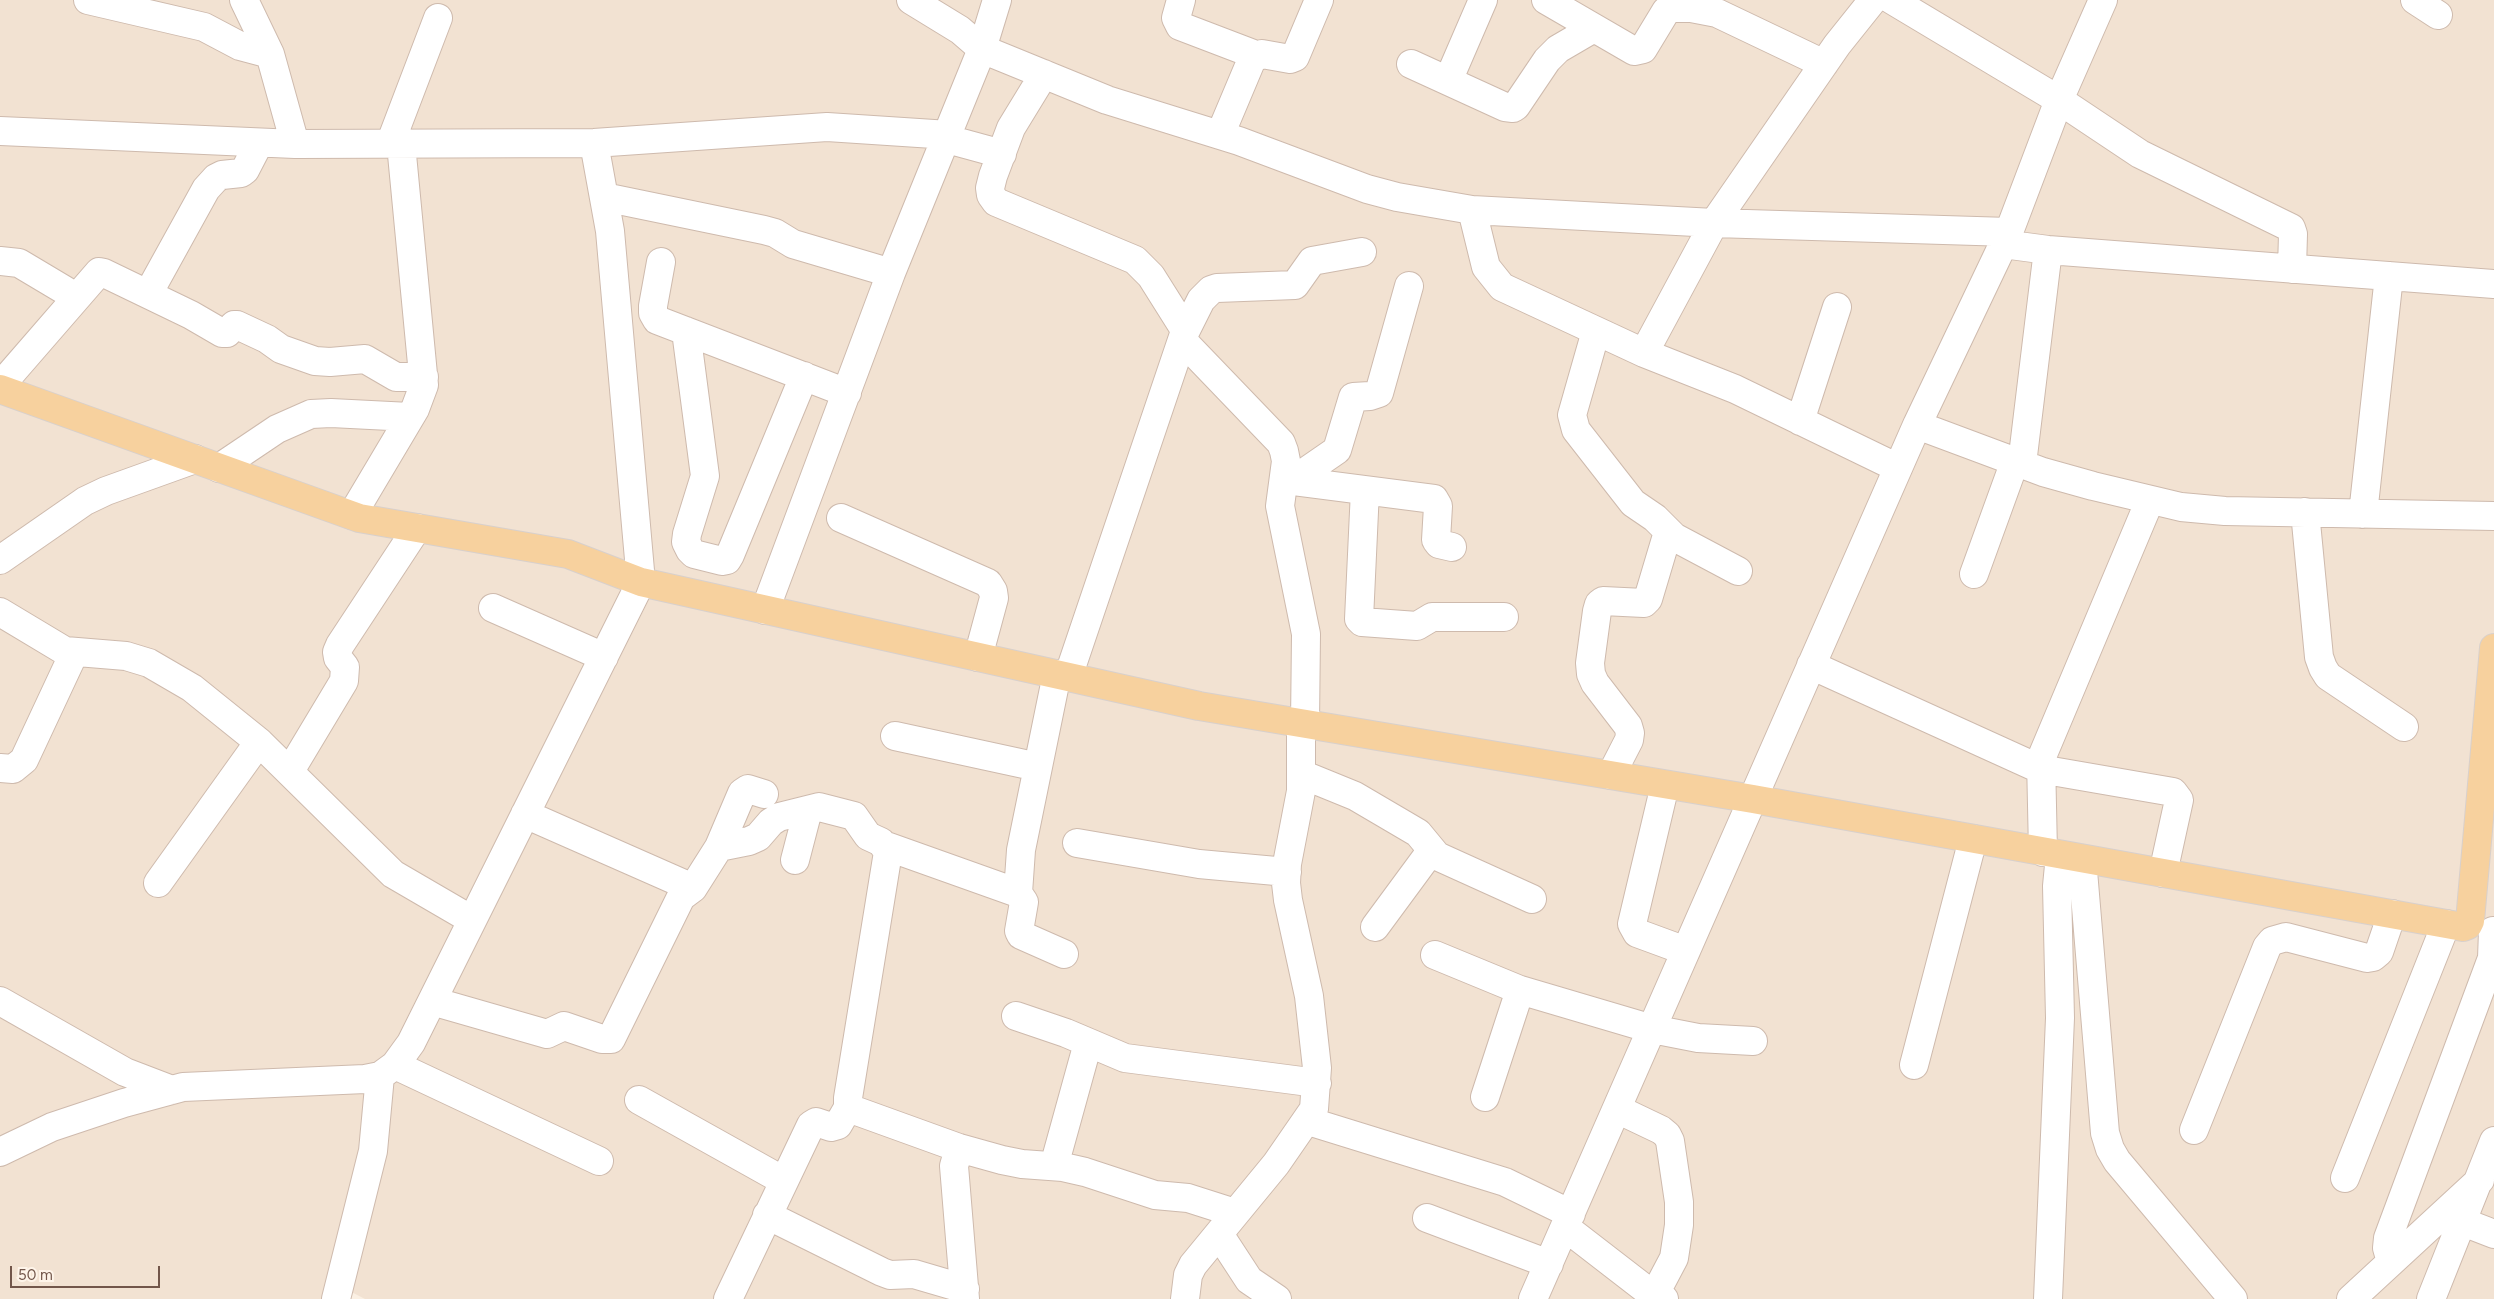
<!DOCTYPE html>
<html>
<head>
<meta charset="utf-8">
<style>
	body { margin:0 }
	#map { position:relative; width:2494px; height:1299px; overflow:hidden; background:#fbf0e3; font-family:Figtree,sans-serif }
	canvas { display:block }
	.scale { position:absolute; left:10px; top:1266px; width:150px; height:22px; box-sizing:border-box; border:2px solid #72564a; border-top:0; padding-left:6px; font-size:15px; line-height:18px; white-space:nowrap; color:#72564a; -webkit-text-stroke:4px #fef4e9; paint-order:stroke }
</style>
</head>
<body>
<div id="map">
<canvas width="2494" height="1299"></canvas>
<div class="scale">50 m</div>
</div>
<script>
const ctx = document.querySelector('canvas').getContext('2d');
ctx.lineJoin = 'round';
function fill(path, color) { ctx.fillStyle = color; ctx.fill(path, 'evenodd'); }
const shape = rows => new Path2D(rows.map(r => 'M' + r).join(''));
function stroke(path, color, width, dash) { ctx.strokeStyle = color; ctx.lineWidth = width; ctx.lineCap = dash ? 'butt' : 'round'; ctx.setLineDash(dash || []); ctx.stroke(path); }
fill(shape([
	[0,0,2494,0,2494,1299,365,1299,326,1279,321,1299,0,1299]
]), '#f2e2d2');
const minor = shape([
	[88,0,204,27,240,46,270,54],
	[244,0,270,54,295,144],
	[911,0,960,30,982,49,1107,100,1239,141,1367,189,1397,197,1472,210,1714,223,2009,232],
	[1181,0,1176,18,1180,26,1256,55],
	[1546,0,1634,51,1643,49,1666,11,1671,8,1691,8,1717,13,1824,64],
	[1892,0,2059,100,2140,154,2291,228,2293,234,2292,269],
	[2415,0,2438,15],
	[1411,64,1505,107,1513,108,1516,106,1547,60,1558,49,1594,28],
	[1044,74,1011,128,993,176,990,188,991,195,996,202,1135,260,1151,276,1185,330],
	[1448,81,1483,0],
	[0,131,295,144,594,143,827,127,949,135],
	[1220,135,1252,59,1262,54,1290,59,1295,57,1319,0],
	[947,139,1002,154],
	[390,144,438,18],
	[604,197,764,230,775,233,793,244,891,273],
	[1472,210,1486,267,1502,287,1644,353,1735,389,1898,468],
	[2003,244,2048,250,2494,284],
	[0,261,19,263,76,297],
	[661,262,653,306,653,313,657,320,847,393],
	[148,294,206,189,216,178,222,175,241,173,245,170,259,143],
	[686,331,705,476,687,534,686,542,690,550,694,554,722,561,727,560,730,555,804,376],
	[1596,331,1572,415,1576,430,1633,503,1655,518,1674,537,1738,571],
	[1182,340,1281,443,1284,451,1286,461,1280,506,1306,634,1305,724],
	[1644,353,1714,223,1837,45,1873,0],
	[0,386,99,272,104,273,191,315,222,333,227,333,234,325,237,325,267,339,281,349,315,361,330,362,365,359,396,377,424,377],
	[1800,421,1837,307],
	[1917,425,2043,472,2093,486,2181,507,2225,511,2494,516],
	[2022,464,2048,250],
	[219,468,277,429,311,414,331,413,410,417],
	[1286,480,1434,499,1438,506,1436,540,1439,544,1452,547],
	[1302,482,1308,470,1337,450,1353,397,1370,396,1379,393,1409,286],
	[1365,490,1359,619,1362,622,1417,626,1432,617,1504,617],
	[2305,512,2319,657,2323,668,2328,676,2404,727],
	[2363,514,2389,276],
	[352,515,415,409,424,385,401,144],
	[841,518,988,583,993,591,994,598,978,657],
	[0,560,85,501,106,491,195,459],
	[1974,574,2015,461],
	[493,608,604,657],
	[765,610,891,273,982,49,997,0],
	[0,612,65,651,126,656,149,663,192,688,259,742,393,874,472,920],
	[1811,665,2040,769,2173,792,2179,800,2163,873],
	[1068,677,1184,334,1201,300,1211,290,1217,288,1295,285,1312,261,1362,252],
	[895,736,1038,767],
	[0,768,13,769,24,760,74,653],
	[290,771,344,681,345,667,338,658,337,652,340,645,417,528],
	[1301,774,1355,796,1418,833,1437,856,1532,899],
	[1611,775,1629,740,1630,733,1628,726,1595,683,1591,674,1590,663,1597,611,1599,604,1603,601,1644,603,1648,599,1668,532],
	[1665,785,1632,924,1637,933,1686,951],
	[525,814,693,888],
	[1077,843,1199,864,1287,872],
	[886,846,1018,893,1024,902,1019,931,1021,935,1064,954],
	[719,847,742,793,748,789,764,794],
	[2043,852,2041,759,2150,500],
	[2082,859,2105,1133,2110,1149,2117,1161,2233,1299],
	[795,860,808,810],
	[158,883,259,742],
	[1018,893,1021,850,1057,674],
	[1375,927,1431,851],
	[1435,955,1520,990,1652,1029,1698,1038,1753,1041],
	[0,1001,125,1072,172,1090],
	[432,1001,547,1034,564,1026,602,1039,611,1039,681,897,693,888,719,847,749,841,758,837,771,822,779,817,819,807,854,816,868,836,881,842,888,852,848,1098,848,1104,851,1109,959,1148,1002,1160,1022,1164,1063,1167,1085,1172,1155,1195,1188,1198,1235,1213],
	[1016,1016,1066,1033,1125,1058,1317,1083],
	[395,1065,599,1161],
	[1914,1065,1973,839],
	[1485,1097,1520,990],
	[639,1100,784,1181],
	[1617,1109,1661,1130,1667,1135,1670,1141,1679,1202,1679,1225,1674,1258,1655,1294],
	[1308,1121,1505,1182,1571,1214],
	[2194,1130,2267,947,2272,941,2286,937,2367,958,2373,957,2379,952,2392,914],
	[959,1148,954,1166,965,1299],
	[0,1152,52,1127,124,1103,183,1087,365,1079,380,1076,395,1065,411,1043,641,582,610,231,594,143],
	[1054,1166,1088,1043],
	[2345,1178,2446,924],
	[767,1215,882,1272,890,1275,914,1274,965,1289],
	[1427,1218,1549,1264],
	[2463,1222,2494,1234],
	[1565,1227,1644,1288,1664,1299],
	[1219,1234,1249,1280,1277,1299],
	[2391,1262,2387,1248,2388,1238,2492,958,2493,931],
	[336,1299,373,1151,380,1076],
	[728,1299,811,1125,816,1122,831,1127,838,1125,849,1106],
	[1185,1299,1188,1275,1193,1265,1276,1164,1314,1109,1317,1068,1309,996,1288,900,1286,883,1287,864,1301,791,1301,723],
	[1533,1299,1917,425,2009,232,2059,100,2103,0],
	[2048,1299,2060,1018,2057,886,2060,855],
	[2351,1299,2480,1180],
	[2431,1299,2494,1141]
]);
const major = shape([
	[0,389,359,518,568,554,641,582,1199,706,1753,799,2463,927,2468,925,2470,921,2494,648]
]);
stroke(minor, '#cebaad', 30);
stroke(major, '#d8d0cc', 30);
stroke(minor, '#fff', 28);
stroke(major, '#f7d19e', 28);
</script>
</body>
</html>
